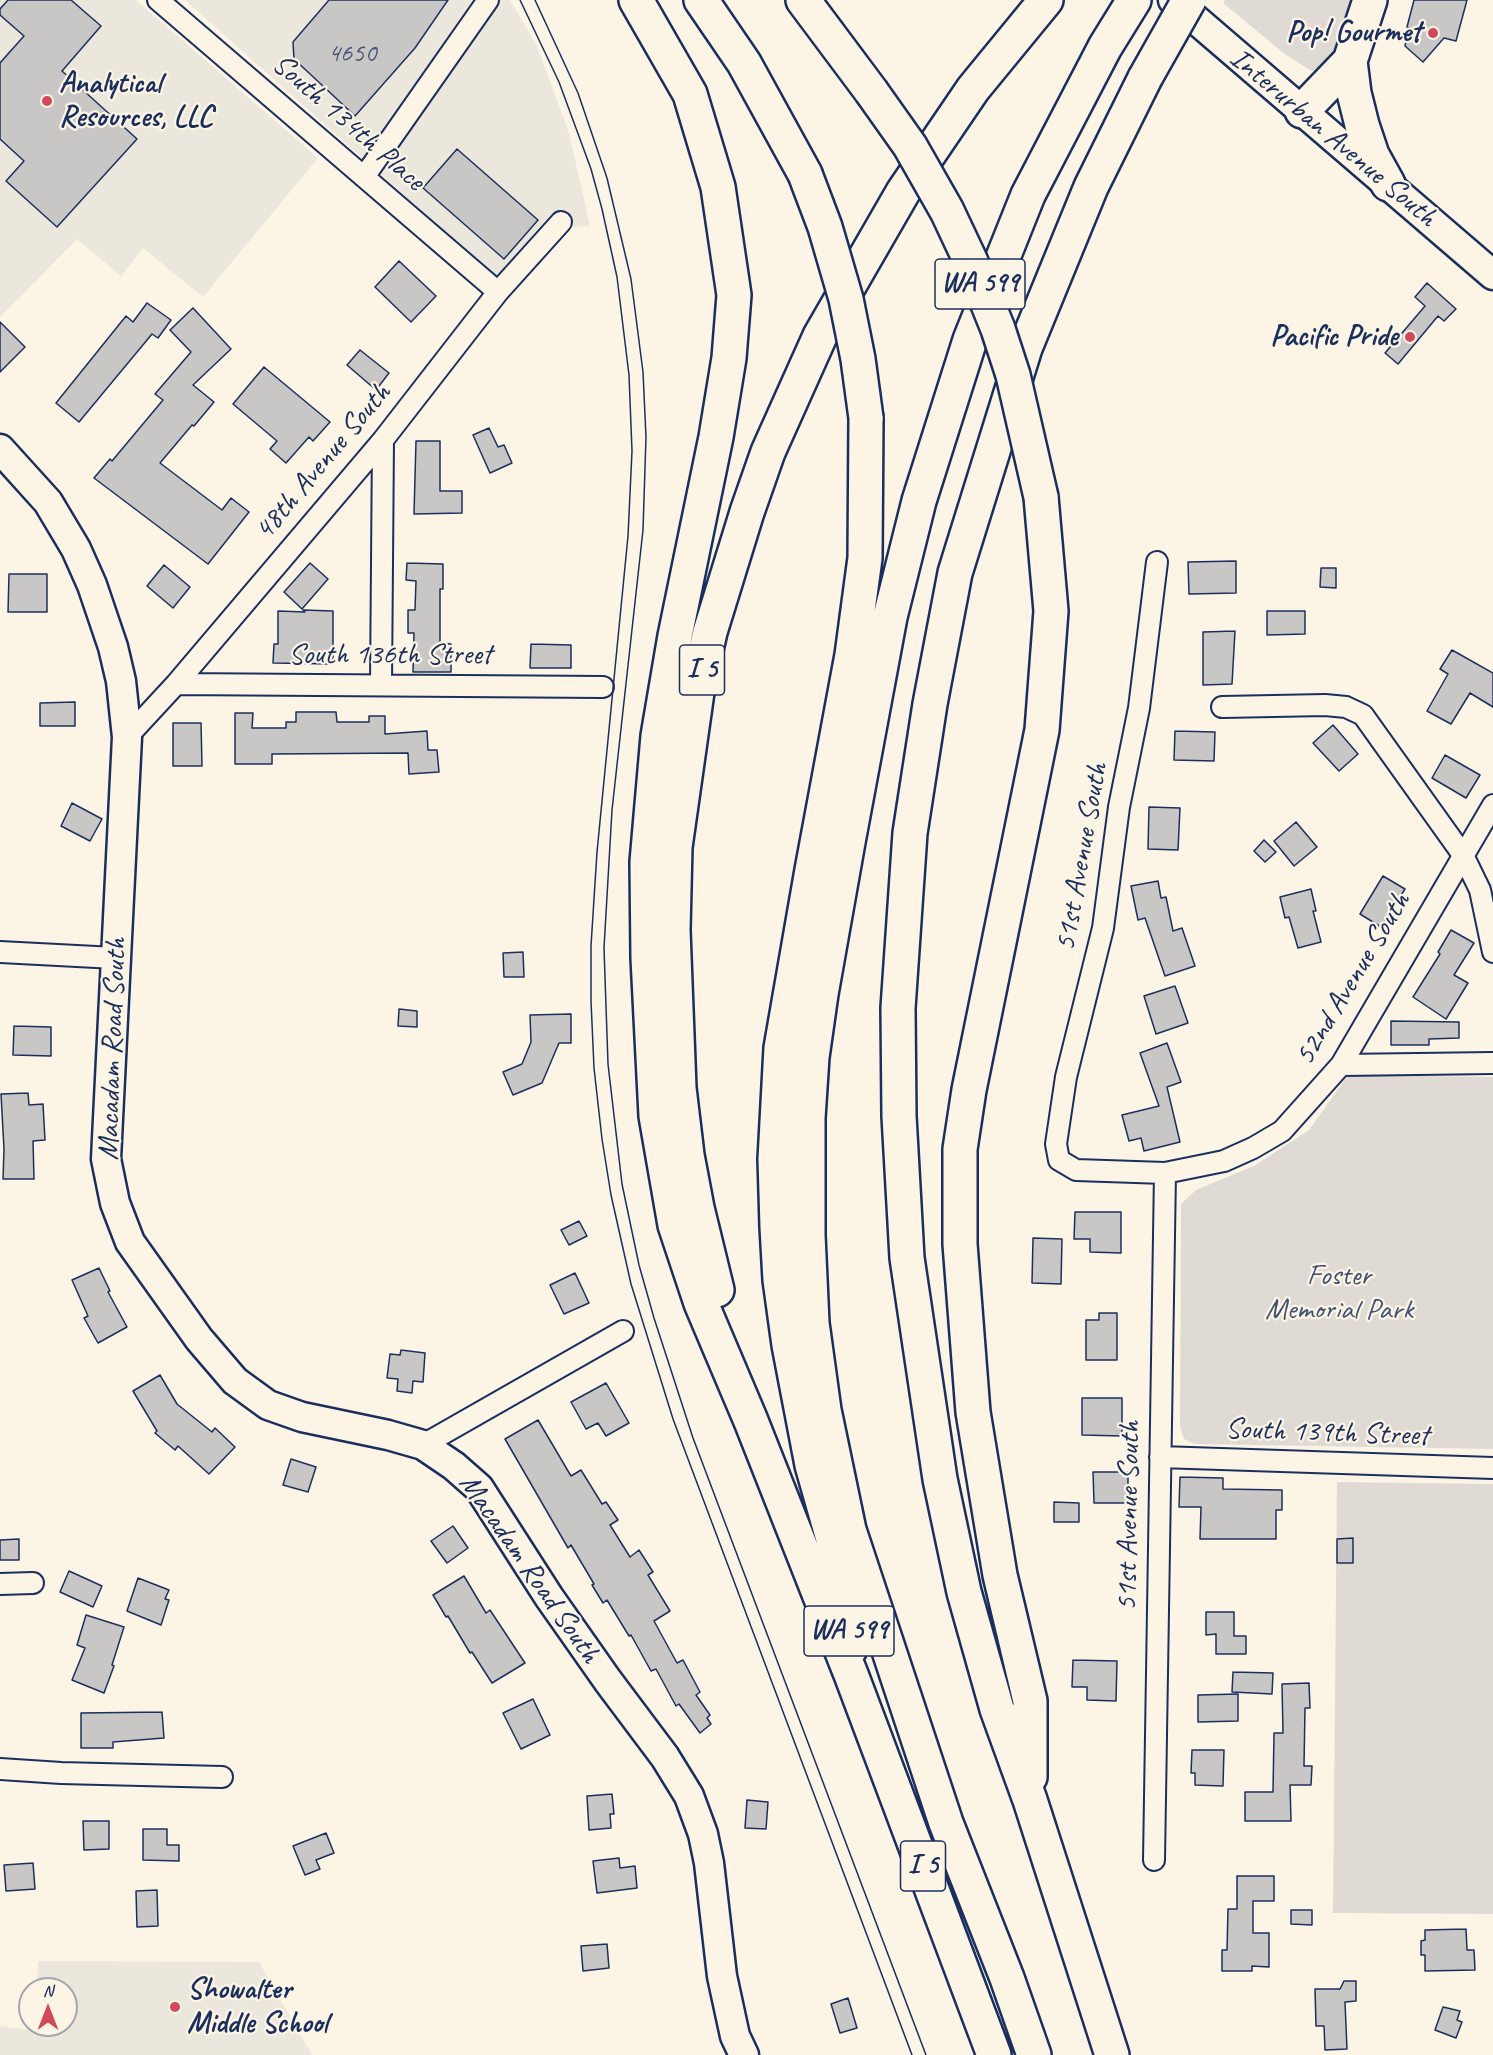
<!DOCTYPE html>
<html>
<head>
<meta charset="utf-8">
<style>
	body { margin:0 }
	#map { position:relative; width:1493px; height:2055px; overflow:hidden; background:#fcf5e5; font-family:Caveat,sans-serif }
	canvas { display:block }
	.north { position:absolute; left:18px; top:1977px; width:60px; height:60px; box-sizing:border-box; background:#fcf5e5; border:2px solid #a2a6af; border-radius:50%; rotate:0deg; font-size:16px; font-weight:700; line-height:24px; text-align:center; color:#1b2f5e }
	.north::after { content:''; display:block; margin:auto; width:21px; height:27px; background:#d1495b; clip-path:polygon(50% 0,100% 100%,50% 72%,0 100%) }
</style>
</head>
<body>
<div id="map">
<canvas width="1493" height="2055"></canvas>
<div class="north">N</div>
</div>
<script>
const ctx = document.querySelector('canvas').getContext('2d');
ctx.lineJoin = 'round';
function fill(path, color) { ctx.fillStyle = color; ctx.fill(path, 'evenodd'); }
const shape = rows => new Path2D(rows.map(r => 'M' + r).join(''));
function stroke(path, color, width, dash) { ctx.strokeStyle = color; ctx.lineWidth = width; ctx.lineCap = dash ? 'butt' : 'round'; ctx.setLineDash(dash || []); ctx.stroke(path); }
function write(font, color, halo, rows, align = 'center') {
  ctx.font = font + ' Caveat,sans-serif'; ctx.lineWidth = 4.5; ctx.setLineDash([]); ctx.textBaseline = 'middle'; ctx.strokeStyle = halo; ctx.fillStyle = color; for (const [text, x, y, turn = 0] of rows) {
    ctx.save(); ctx.translate(x, y); ctx.rotate((+turn || 0) * Math.PI / 180); ctx.textAlign = isNaN(turn) ? turn : align; if (halo) ctx.strokeText(text, 0, 0); ctx.fillText(text, 0, 0); ctx.restore();
  }
}
fill(shape([
	[0,0,136,0,318,158,203,297,143,248,121,276,77,239,0,317],
	[185,0,510,0,537,46,569,133,590,226,573,227,551,214,496,277],
	[38,1961,259,1962,312,2055,0,2055,0,2026,37,2031,37,2025,66,2025,66,1989,37,1989]
]), '#ece7dc');
fill(shape([
	[1225,0,1359,0,1334,59,1312,71,1286,55,1223,3],
	[1348,1075,1493,1077,1493,1449,1195,1444,1184,1439,1180,1427,1181,1204,1196,1190,1254,1166,1309,1130],
	[1337,1482,1493,1484,1493,1914,1333,1913]
]), '#dfdbd4');
const building = shape([
	[8,0,71,0,101,26,62,71,137,139,57,227,6,181,24,161,0,139,0,63,24,36,0,15,0,9,8,0],
	[329,0,448,0,415,48,355,116,294,59,293,42,329,0],
	[1414,0,1467,0,1456,41,1444,38,1423,62,1405,46,1409,28,1407,27,1414,0],
	[457,149,538,220,504,259,423,188,457,149],
	[399,261,436,296,411,322,375,287,399,261],
	[1427,283,1456,309,1444,321,1438,316,1398,364,1385,353,1425,306,1415,297,1427,283],
	[147,303,171,320,158,338,152,334,79,422,56,403,126,316,133,322,147,303],
	[193,308,231,349,193,385,214,402,194,426,192,425,160,463,222,510,231,498,249,512,208,564,94,478,110,459,112,461,163,400,155,394,191,352,170,330,193,308],
	[0,322,25,347,0,372,0,322],
	[360,350,389,373,376,390,347,365,360,350],
	[264,367,330,422,313,441,309,437,286,463,270,449,277,441,233,404,264,367],
	[489,428,498,447,504,445,512,463,490,473,473,435,489,428],
	[416,441,440,441,440,491,462,491,462,513,414,514,416,441],
	[1236,561,1236,593,1189,594,1188,562,1236,561],
	[310,563,328,579,302,609,284,592,310,563],
	[407,563,443,564,443,589,440,589,440,643,451,644,451,672,413,672,414,633,408,633,408,610,415,610,416,581,406,580,407,563],
	[164,565,190,587,173,608,147,586,164,565],
	[1321,568,1336,568,1336,588,1320,587,1321,568],
	[9,574,47,574,47,612,8,612,9,574],
	[303,610,333,611,333,664,273,663,274,644,278,644,278,611,305,612,303,610],
	[1267,611,1305,611,1305,634,1267,635,1267,611],
	[1235,631,1232,684,1203,685,1203,632,1235,631],
	[531,644,571,645,571,668,530,668,531,644],
	[1452,650,1493,673,1493,707,1470,693,1451,724,1427,711,1448,674,1440,669,1452,650],
	[75,702,75,726,40,726,40,703,75,702],
	[296,712,336,712,337,722,369,722,369,716,385,716,385,734,427,731,428,750,437,750,439,772,409,774,408,753,272,754,272,764,235,764,235,713,253,713,252,728,286,728,286,722,296,722,296,712],
	[173,723,201,723,202,766,173,766,173,723],
	[1333,725,1358,754,1339,771,1313,743,1333,725],
	[1175,731,1215,732,1214,761,1174,760,1175,731],
	[1445,755,1480,775,1466,798,1432,778,1445,755],
	[72,803,102,819,90,841,61,826,72,803],
	[1149,807,1180,808,1178,850,1148,849,1149,807],
	[1296,822,1317,847,1294,866,1274,841,1296,822],
	[1264,840,1276,852,1265,862,1254,851,1264,840],
	[1383,876,1405,889,1381,927,1360,914,1383,876],
	[1158,881,1161,898,1166,897,1173,931,1182,928,1195,966,1165,976,1145,918,1138,920,1131,886,1158,881],
	[1311,889,1316,911,1313,911,1321,942,1298,948,1289,917,1285,918,1280,897,1311,889],
	[1451,930,1474,943,1454,975,1468,983,1446,1019,1413,997,1440,954,1438,952,1451,930],
	[523,952,524,977,504,977,503,953,523,952],
	[1175,986,1188,1023,1156,1034,1144,996,1175,986],
	[399,1009,417,1011,417,1027,398,1026,399,1009],
	[571,1014,571,1043,559,1043,542,1083,513,1095,503,1072,522,1064,531,1042,530,1015,571,1014],
	[1391,1021,1459,1022,1459,1038,1429,1039,1429,1045,1391,1045,1391,1021],
	[14,1026,51,1027,51,1056,13,1055,14,1026],
	[1167,1043,1181,1082,1167,1087,1180,1142,1144,1151,1141,1138,1129,1141,1122,1115,1159,1106,1140,1053,1167,1043],
	[28,1093,29,1105,43,1104,45,1140,33,1141,34,1179,3,1179,4,1149,1,1094,28,1093],
	[1075,1212,1121,1212,1121,1253,1090,1252,1090,1239,1074,1239,1075,1212],
	[579,1221,587,1236,569,1245,561,1230,579,1221],
	[1033,1238,1062,1239,1061,1284,1032,1283,1033,1238],
	[99,1268,110,1291,108,1292,127,1327,98,1343,84,1318,88,1316,72,1280,99,1268],
	[575,1273,589,1303,564,1314,550,1285,575,1273],
	[1099,1313,1117,1313,1117,1360,1086,1360,1086,1320,1099,1320,1099,1313],
	[401,1350,425,1353,423,1382,413,1381,412,1393,397,1391,398,1379,387,1378,390,1354,400,1355,401,1350],
	[160,1375,177,1404,212,1432,215,1428,235,1447,209,1474,178,1446,175,1450,155,1433,157,1431,133,1391,160,1375],
	[606,1383,629,1423,606,1436,598,1423,586,1429,571,1402,606,1383],
	[1082,1398,1122,1398,1122,1436,1082,1435,1082,1398],
	[538,1420,571,1476,581,1470,602,1504,606,1502,618,1520,610,1525,630,1557,639,1550,653,1572,648,1575,670,1611,654,1621,677,1663,683,1660,700,1692,696,1695,710,1715,707,1718,711,1724,700,1733,679,1704,676,1706,656,1669,651,1671,631,1635,629,1636,607,1600,603,1603,592,1585,594,1584,571,1545,568,1548,505,1439,538,1420],
	[291,1459,316,1467,308,1492,283,1485,291,1459],
	[1093,1472,1128,1472,1128,1503,1094,1503,1093,1472],
	[1180,1477,1223,1478,1223,1489,1282,1490,1282,1510,1276,1510,1276,1539,1200,1539,1201,1507,1179,1507,1180,1477],
	[1054,1502,1079,1503,1079,1522,1054,1522,1054,1502],
	[453,1526,468,1548,447,1563,431,1541,453,1526],
	[1353,1538,1353,1563,1337,1563,1337,1539,1353,1538],
	[19,1539,19,1560,0,1560,0,1540,19,1539],
	[69,1571,102,1586,93,1607,60,1592,69,1571],
	[464,1576,486,1613,490,1610,525,1663,492,1683,472,1652,470,1653,448,1616,446,1617,433,1595,464,1576],
	[138,1578,169,1590,165,1599,169,1600,161,1625,127,1611,138,1578],
	[1206,1612,1234,1612,1234,1636,1246,1636,1246,1654,1216,1654,1216,1634,1206,1635,1206,1612],
	[86,1615,124,1627,112,1665,114,1666,104,1693,72,1680,85,1648,77,1645,86,1615],
	[1073,1660,1117,1661,1116,1701,1087,1700,1087,1687,1072,1687,1073,1660],
	[1233,1672,1273,1673,1272,1694,1232,1692,1233,1672],
	[1309,1683,1310,1708,1305,1708,1304,1766,1312,1766,1311,1785,1290,1785,1291,1821,1245,1821,1245,1792,1273,1792,1274,1733,1283,1733,1282,1684,1309,1683],
	[1238,1694,1238,1721,1198,1722,1198,1695,1238,1694],
	[533,1699,550,1735,521,1749,503,1713,533,1699],
	[162,1712,164,1738,113,1742,113,1748,81,1748,81,1713,162,1712],
	[1192,1750,1224,1750,1223,1786,1195,1785,1195,1773,1191,1773,1192,1750],
	[612,1794,614,1814,610,1814,611,1828,589,1830,587,1796,612,1794],
	[747,1800,768,1802,766,1829,745,1828,747,1800],
	[83,1821,109,1821,109,1849,84,1850,83,1821],
	[143,1829,167,1829,167,1845,179,1845,179,1861,143,1860,143,1829],
	[326,1833,334,1853,316,1860,320,1869,305,1875,293,1846,326,1833],
	[619,1858,620,1868,635,1866,637,1888,597,1893,593,1861,619,1858],
	[33,1863,35,1889,6,1891,4,1865,33,1863],
	[1237,1876,1274,1876,1274,1901,1253,1901,1253,1933,1269,1933,1269,1967,1252,1966,1252,1971,1222,1971,1222,1950,1227,1950,1228,1909,1237,1909,1237,1876],
	[157,1890,158,1926,137,1927,136,1891,157,1890],
	[1291,1910,1312,1910,1312,1925,1291,1924,1291,1910],
	[1466,1929,1467,1950,1474,1950,1475,1970,1425,1971,1425,1955,1421,1955,1421,1941,1425,1940,1425,1930,1466,1929],
	[607,1944,609,1968,583,1971,581,1946,607,1944],
	[1344,1981,1356,1981,1356,2001,1345,2002,1347,2049,1325,2050,1324,2026,1316,2026,1315,1989,1340,1989,1344,1981],
	[848,1998,857,2028,840,2033,831,2004,848,1998],
	[1443,2007,1460,2011,1457,2020,1462,2022,1456,2038,1435,2030,1443,2007]
]);
fill(building, '#c8c7c6');
stroke(building, '#1b2f5e', 1.5);
const street = shape([
	[158,0,498,292],
	[364,177,488,0],
	[1157,562,1139,708,1119,807,1103,928,1066,1077,1056,1144,1059,1160,1076,1170,1165,1173,1224,1161,1253,1148,1282,1131,1341,1065,1493,805],
	[176,684,603,687],
	[381,684,383,440],
	[1222,707,1325,705,1346,707,1363,715,1463,855,1480,890,1493,952],
	[127,737,176,684,383,440,498,292,561,222],
	[0,952,115,958],
	[1341,1065,1493,1063],
	[423,1445,623,1331],
	[1160,1457,1493,1468],
	[0,1584,33,1583],
	[0,1769,61,1773,222,1777],
	[1154,1860,1165,1173]
]);
const secondary = shape([
	[1173,0,1493,275],
	[0,449,48,502,76,549,92,585,113,647,121,681,127,737,106,1159,115,1203,130,1242,199,1339,235,1381,268,1405,302,1417,388,1435,423,1445,454,1466,479,1488,549,1597,608,1681,665,1757,689,1796,703,1834,709,1863,722,1976,735,2036,744,2055]
]);
const highway = shape([
	[636,0,690,94,718,187,734,295,729,358,716,437,675,636,658,736,647,862,648,958,656,1116,675,1225,701,1303,751,1421,852,1677,994,2055],
	[701,0,744,63,805,174],
	[803,0,871,91],
	[1370,0,1350,61,1354,93,1362,125,1372,155,1388,184],
	[1302,111,1350,61],
	[717,1290,697,1208,687,1155,679,1088,673,930,675,847,698,685,710,632,747,512,768,452,820,336,903,192,973,89,1046,0],
	[850,1649,846,1585,812,1465,789,1345,780,1280,777,1227,775,1159,781,1048,812,870,852,655,865,558,866,418],
	[1030,1777,1030,1701,1000,1575,973,1412,960,1244,960,1149,969,1090,1042,730,1051,611,1041,497],
	[1034,2055,1007,1978,946,1823,849,1530,824,1410,812,1323,808,1235,808,1118,812,1057,821,994,848,842,890,617,919,501,970,340,1028,195,1105,47,1134,0],
	[1112,2055,1030,1800,997,1709,964,1592,940,1479,907,1258,899,1116,898,1008,910,833,930,704,955,573,1025,348,1091,187,1145,78]
]);
stroke(street, '#1b2f5e', 24);
stroke(secondary, '#1b2f5e', 33);
stroke(highway, '#1b2f5e', 38);
stroke(street, '#fcf5e5', 20);
stroke(secondary, '#fcf5e5', 28);
stroke(highway, '#fcf5e5', 33);
stroke(shape([
	[520,0,559,82,591,169,602,209,617,277,629,375,632,451,628,536,597,852,591,946,591,1001,594,1068,602,1139,611,1195,631,1284,673,1419,912,2055],
	[535,0,578,93,607,178,631,279,643,372,646,437,643,530,612,810,604,948,608,1064,622,1184,639,1265,654,1318,693,1438,926,2055]
]), '#1b2f5e', 1.5);
const highwayBridge = shape([
	[1145,78,1189,0],
	[871,91,910,146,947,211,971,262,998,329,1013,375,1041,497],
	[805,174,825,227,846,299,858,359,866,418]
]);
stroke(highwayBridge, '#1b2f5e', 38, []);
stroke(highwayBridge, '#fcf5e5', 33);
for (const [x, y, r, color] of [
	[1433,33,6,"#d1495b"],
	[47,101,6,"#d1495b"],
	[1410,337,6,"#d1495b"],
	[175,2007,6,"#d1495b"]
]) { const dot = new Path2D(); dot.arc(x, y, r, 0, 2 * Math.PI); ctx.fillStyle = color; ctx.fill(dot); stroke(dot, '#fcf5e5', 2); }
write('27px', '#465578', null, [
	["4650",352,54]
]);
for (const [x, y, w] of [
	[980,284,90],
	[702,670,45],
	[849,1631,90],
	[923,1866,45]
]) { const box = new Path2D(); box.roundRect(x - w / 2, y - 25, w, 50, 4.5); ctx.fillStyle = '#fcf5e5'; ctx.fill(box); stroke(box, '#1b2f5e', 1.5); }
write('bold 28px', '#1b2f5e', null, [
	["WA 599",980,284],
	["I 5",702,670],
	["WA 599",849,1631],
	["I 5",923,1866]
]);
write('bold 30px', '#1b2f5e', '#fcf5e5', [
	["Pop! Gourmet",1421,33],
	["Analytical",59,84,"left"],
	["Resources, LLC",59,118,"left"],
	["Pacific Pride",1398,337],
	["Showalter",187,1990,"left"],
	["Middle School",187,2024,"left"]
], 'right');
write('30px', '#1b2f5e', '#fcf5e5', [
	["South 134th Place",348,123,41],
	["Interurban Avenue South",1333,138,40],
	["48th Avenue South",323,462,-50],
	["South 136th Street",390,655],
	["51st Avenue South",1082,857,-80],
	["52nd Avenue South",1353,979,-59],
	["Macadam Road South",113,1049,-88],
	["South 139th Street",1327,1433,2],
	["51st Avenue South",1129,1516,-89],
	["Macadam Road South",529,1569,55]
]);
write('30px', '#425176', '#fcf5e5', [
	["Foster",1339,1276],
	["Memorial Park",1339,1310]
]);
</script>
</body>
</html>
